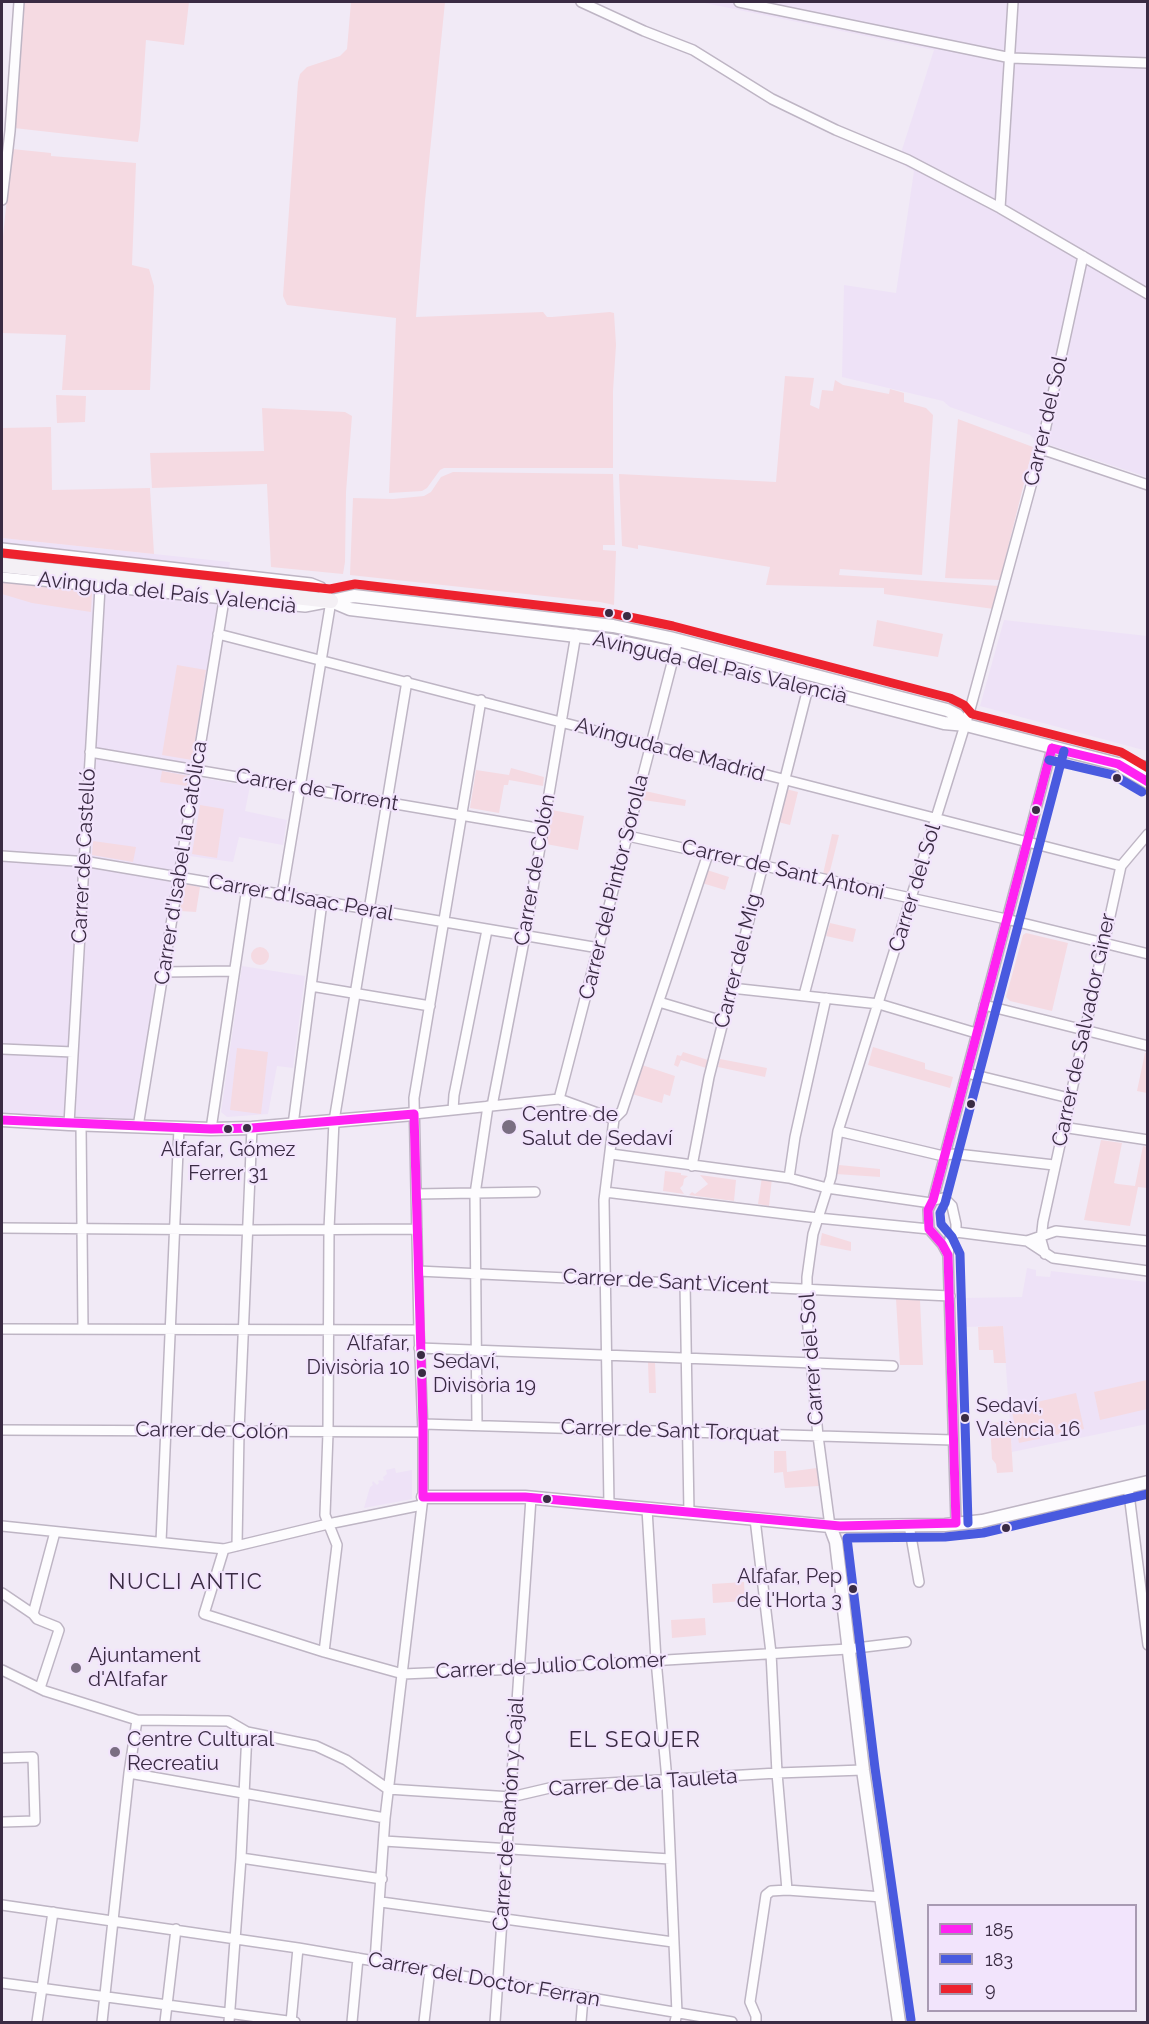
<!DOCTYPE html>
<html>
<head>
<meta charset="utf-8">
<style>
	body { margin:0 }
	#map { position:relative; width:1149px; height:2024px; overflow:hidden; background:#f1eaf6; font-family:Raleway,sans-serif }
	canvas { display:block }
	.frame { position:absolute; inset:0; border:3px solid #3a2b43; pointer-events:none }
	.legend { position:absolute; left:927px; top:1904px; width:210px; height:108px; box-sizing:border-box; background:#f2e4fc; border:2px solid #a89ab2; margin:0; padding:8px 10px; list-style:none; font-size:18px; color:#3a2b43 }
	.legend li { display:flex; align-items:center; gap:12px; height:30px }
	.legend b { width:30px; border:2px solid #a89ab2 }
</style>
</head>
<body>
<div id="map">
<canvas width="1149" height="2024"></canvas>
<div class="frame"></div>
<ul class="legend">
<li><b style="height:8px;background:#ff22f1"></b>185</li>
<li><b style="height:8px;background:#495adf"></b>183</li>
<li><b style="height:8px;background:#ed222e"></b>9</li>
</ul>
</div>
<script>
const ctx = document.querySelector('canvas').getContext('2d');
ctx.lineJoin = 'round';
function fill(path, color) { ctx.fillStyle = color; ctx.fill(path, 'evenodd'); }
const shape = rows => new Path2D(rows.map(r => 'M' + r).join(''));
function stroke(path, color, width, dash) { ctx.strokeStyle = color; ctx.lineWidth = width; ctx.lineCap = dash ? 'butt' : 'round'; ctx.setLineDash(dash || []); ctx.stroke(path); }
function write(font, color, halo, rows, align = 'center') {
  ctx.font = font + ' Raleway,sans-serif'; ctx.lineWidth = 4.5; ctx.setLineDash([]); ctx.textBaseline = 'middle'; ctx.strokeStyle = halo; ctx.fillStyle = color; for (const [text, x, y, turn = 0] of rows) {
    ctx.save(); ctx.translate(x, y); ctx.rotate((+turn || 0) * Math.PI / 180); ctx.textAlign = isNaN(turn) ? turn : align; if (halo) ctx.strokeText(text, 0, 0); ctx.fillText(text, 0, 0); ctx.restore();
  }
}
fill(shape([
	[700,2,1147,2,1147,477,1035,440,1030,435,950,407,943,401,842,377,844,285,896,293,914,171,898,162,934,50],
	[2,538,230,562,138,1127,2,1120],
	[1004,620,1147,636,1147,751,980,706],
	[202,778,250,786,245,811,287,820,283,845,239,837,233,862,189,856],
	[242,966,305,976,293,1068,277,1066,268,1114,227,1117,221,1112],
	[1027,1268,1036,1270,1036,1276,1050,1277,1051,1271,1147,1282,1147,1424,1012,1452,1003,1326,962,1327,962,1298,1022,1297],
	[395,1468,396,1473,412,1470,412,1499,364,1508,370,1487,373,1485,372,1483,373,1481,377,1485,379,1483,378,1481,380,1480,382,1481,384,1480,383,1477,387,1474,386,1470]
]), '#eee2f7');
fill(shape([
	[23,2,189,2,184,45,146,40,140,128,138,142,14,128],
	[351,2,445,2,425,201,416,317,543,312,547,317,552,317,610,312,614,313,616,345,613,391,613,468,444,468,440,470,427,488,422,491,389,493,396,318,287,305,283,296,298,82,300,74,307,67,340,56,347,49],
	[12,149,51,153,51,156,136,163,132,265,149,269,154,286,150,390,62,390,66,335,2,333,2,246],
	[785,376,814,378,810,405,819,409,822,390,833,391,835,380,843,385,889,394,890,389,904,393,904,402,926,408,933,415,922,575,840,569,839,575,999,586,994,609,884,594,884,588,766,585,770,567,638,545,638,549,622,546,619,474,776,482],
	[56,395,86,396,85,422,57,423],
	[262,408,345,412,352,416,346,492,345,562,343,574,271,567,267,484,152,488,150,453,264,451],
	[958,419,1033,447,1000,580,945,578],
	[51,427,52,490,150,488,154,554,2,538,2,428],
	[453,472,613,474,615,545,603,545,603,550,616,551,614,605,600,602,350,575,353,498,393,499,424,496,431,492,441,477],
	[2,582,92,592,91,612,32,603,2,594],
	[877,620,943,634,938,657,873,646],
	[177,665,206,670,192,760,162,755],
	[511,768,544,777,543,786,509,780,508,785,504,785,499,813,470,808,476,770,509,775],
	[162,771,189,776,187,786,160,782],
	[786,789,798,792,790,825,778,822],
	[645,791,686,800,685,806,643,800],
	[200,805,224,809,217,858,192,854],
	[552,810,584,816,578,850,546,844],
	[832,834,839,835,829,875,823,874],
	[93,841,136,847,133,862,92,855],
	[707,870,729,877,725,890,702,883],
	[184,884,200,887,196,912,180,911],
	[830,923,856,929,853,942,826,936],
	[1026,933,1068,943,1052,1011,1010,1001,1006,997,1023,935],
	'251 956a9 9 0 1 1 18 0a9 9 0 1 1-18 0Z',
	[873,1047,925,1063,925,1069,953,1077,950,1088,868,1065],
	[237,1048,268,1052,261,1114,230,1110],
	[683,1052,708,1060,706,1068,681,1060,678,1067,674,1065,677,1055,681,1056],
	[1145,1053,1147,1053,1147,1093,1137,1091],
	[720,1059,767,1068,765,1077,718,1067],
	[642,1065,675,1076,670,1096,664,1094,662,1103,632,1094],
	[1101,1140,1122,1143,1114,1183,1118,1184,1135,1186,1143,1146,1147,1147,1147,1188,1138,1187,1130,1226,1084,1220],
	[839,1165,880,1169,880,1177,836,1174],
	[665,1171,681,1173,681,1175,688,1176,684,1179,683,1185,680,1188,684,1194,663,1191],
	[700,1175,736,1180,734,1201,689,1195,692,1192,695,1194,708,1184],
	[762,1177,772,1178,769,1206,758,1204],
	[822,1233,851,1242,851,1251,820,1245],
	[896,1299,920,1300,923,1365,900,1365],
	[1003,1326,1006,1363,994,1363,993,1350,979,1350,978,1327],
	[648,1362,655,1362,656,1393,649,1393],
	[1147,1380,1147,1409,1100,1420,1094,1392],
	[1076,1393,1084,1429,1019,1443,1011,1408],
	[1010,1422,1013,1472,997,1473,996,1464,992,1459,990,1423],
	[774,1451,786,1451,787,1472,817,1468,819,1486,785,1488,783,1472,774,1473],
	[744,1582,745,1601,713,1603,712,1584],
	[705,1618,706,1635,672,1638,671,1620]
]), '#f5dae2');
const minor = shape([
	[581,2,644,31,693,50,772,99,836,130,908,160,1000,208,1148,294],
	[739,2,1011,58,1148,63],
	[2,200,10,131,19,2],
	[1000,208,1013,2],
	[1041,449,1148,485],
	[2,548,311,583,321,587,331,601],
	[2,577,305,607,326,603],
	[218,634,1121,866],
	[90,752,543,829],
	[628,836,1006,919,1148,954],
	[2,856,89,862,599,948],
	[282,895,331,601],
	[163,972,234,971],
	[311,986,430,1006],
	[731,988,879,1004,976,1033],
	[804,995,834,882],
	[659,1002,723,1021],
	[984,1005,1148,1046],
	[2,1049,73,1052],
	[967,1073,1069,1098],
	[559,1099,678,640],
	[492,1106,525,936,576,634],
	[453,1110,454,1095,487,930],
	[414,1114,559,1099,614,1119],
	[614,1119,622,1111,708,854],
	[69,1124,100,587],
	[81,1125,83,1329],
	[293,1125,322,902],
	[138,1127,224,600],
	[1062,1127,1148,1140],
	[211,1129,247,888],
	[838,1131,939,1155,957,1154,1054,1165],
	[611,1154,789,1178,827,1188,931,1203],
	[692,1166,709,1077,808,688],
	[789,1178,795,1137,826,998],
	[605,1192,818,1218,929,1229],
	[416,1194,535,1192],
	[933,1200,944,1198,952,1206,956,1224,956,1232,953,1236],
	[2,1228,247,1230,417,1229],
	[956,1232,1027,1241,1056,1231,1148,1241],
	[950,1238,948,1255,956,1523],
	[1027,1241,1053,1258,1148,1271],
	[1045,1254,1041,1240,1043,1222,1121,866,1148,834],
	[948,1255,942,1244,929,1229,928,1210,933,1200,1052,748],
	[418,1271,950,1296],
	[685,1283,689,1513],
	[2,1329,419,1330],
	[419,1348,893,1366],
	[423,1424,953,1440],
	[477,1425,475,1194,488,1106],
	[2,1430,423,1432],
	[1128,1486,1148,1645],
	[609,1505,604,1200,614,1119],
	[647,1509,656,1660,667,1780,677,2013,675,2022],
	[755,1519,771,1653,777,1773,787,1890],
	[909,1525,919,1582],
	[2,1526,224,1549,328,1524,422,1505],
	[830,1526,818,1436,807,1317,807,1277,813,1234,831,1177,838,1131,971,706,1041,449,1083,256],
	[161,1542,179,1128],
	[237,1546,239,1432,252,1128],
	[224,1549,204,1614,324,1652,403,1674,518,1669,848,1649,906,1642],
	[2,1593,33,1614,37,1619,57,1627,59,1630,40,1688],
	[33,1614,55,1532],
	[324,1652,337,1545,325,1515,328,1433,329,1229,334,1121,407,681],
	[2,1670,45,1691,137,1720,228,1721,247,1732,316,1746,346,1760,388,1789],
	[2,1758,33,1757,35,1821,2,1822],
	[129,1773,385,1818],
	[388,1789,511,1797,558,1786,777,1773,863,1770],
	[384,1841,670,1859],
	[241,1858,382,1879],
	[381,1902,673,1942],
	[2,1905,298,1948,732,2022],
	[375,1961,385,1818,423,1497,423,1432,419,1330,414,1098,481,700],
	[2,1983,295,2022],
	[37,2022,53,1912],
	[102,2022,129,1773,137,1720],
	[165,2022,176,1929],
	[229,2022,241,1858,247,1732],
	[291,2022,298,1948],
	[352,2022,358,1958],
	[424,2022,430,1970],
	[495,2022,531,1498],
	[581,2022,583,1998],
	[756,2022,756,2016,750,2002,766,1895,771,1891,787,1890,882,1897]
]);
const tertiary = shape([
	[331,601,350,609,610,640,675,653,944,723,966,725,1118,764,1148,768],
	[331,601,354,596,613,626,670,638,947,710,957,715,966,725],
	[1124,768,1148,782],
	[2,1120,69,1124,211,1129,252,1128,414,1114],
	[423,1497,525,1497,830,1526,945,1525,982,1521,1148,1482],
	[830,1526,836,1542,863,1770,899,2022]
]);
const secondary = shape([
	[2,565,331,601]
]);
stroke(minor, '#beb5c4', 12);
stroke(tertiary, '#beb5c4', 15);
stroke(secondary, '#beb5c4', 16);
stroke(minor, '#fdfcfe', 9);
stroke(tertiary, '#fdfcfe', 12);
stroke(secondary, '#f4f0f5', 14);
stroke(shape([
	[1052,748,1118,764,1148,782],
	[414,1114,423,1424,423,1497],
	[2,1120,211,1129,252,1128,414,1114],
	[423,1497,525,1497,840,1526,956,1523],
	[956,1523,948,1255,942,1244,929,1229,928,1210,933,1200,1052,748]
]), '#ff22f1', 9);
stroke(shape([
	[1049,760,1113,775,1142,792],
	[968,1523,960,1254,952,1237,941,1224,940,1213,945,1203,1064,751],
	[911,2020,875,1768,847,1538,945,1537,983,1533,1148,1494]
]), '#495adf', 9);
stroke(shape([
	[3,553,330,589,355,584,615,614,673,626,950,698,964,705,972,714,1121,752,1148,768]
]), '#ed222e', 9);
for (const [x, y, r, color] of [
	[609,613,5,"#3a2b43"],
	[627,616,5,"#3a2b43"],
	[1117,778,5,"#3a2b43"],
	[1036,810,5,"#3a2b43"],
	[971,1104,5,"#3a2b43"],
	[509,1127,8,"#7a6e82"],
	[247,1128,5,"#3a2b43"],
	[228,1129,5,"#3a2b43"],
	[421,1355,5,"#3a2b43"],
	[422,1373,5,"#3a2b43"],
	[965,1418,5,"#3a2b43"],
	[547,1499,5,"#3a2b43"],
	[1006,1528,5,"#3a2b43"],
	[853,1589,5,"#3a2b43"],
	[76,1668,6,"#7a6e82"],
	[115,1752,6,"#7a6e82"]
]) { const dot = new Path2D(); dot.arc(x, y, r, 0, 2 * Math.PI); ctx.fillStyle = color; ctx.fill(dot); stroke(dot, '#f2e4fc', 2); }
write('20px', '#3a2b43', '#f2e4fc', [
	["Alfafar, Gómez",228,1150,"center"],
	["Ferrer 31",228,1174,"center"],
	["Alfafar,",410,1344],
	["Divisòria 10",410,1368],
	["Sedaví,",433,1362,"left"],
	["Divisòria 19",433,1386,"left"],
	["Sedaví,",976,1406,"left"],
	["València 16",976,1430,"left"],
	["Alfafar, Pep",842,1577],
	["de l'Horta 3",842,1601]
], 'right');
write('21px', '#3a2b43', '#f2e4fc', [
	["Carrer del Sol",1046,421,-77],
	["Avinguda del País Valencià",167,593,6],
	["Avinguda del País Valencià",720,668,13],
	["Avinguda de Madrid",670,750,15],
	["Carrer de Torrent",317,790,10],
	["Carrer de Castelló",84,856,-87],
	["Carrer d'Isabel la Catòlica",181,863,-81],
	["Carrer de Colón",535,870,-80],
	["Carrer de Sant Antoni",783,870,13],
	["Carrer del Pintor Sorolla",614,887,-76],
	["Carrer del Sol",915,888,-73],
	["Carrer d'Isaac Peral",301,898,10],
	["Carrer del Mig",738,961,-76],
	["Carrer de Salvador Giner",1084,1030,-78],
	["Carrer de Sant Vicent",666,1282,3],
	["Carrer del Sol",812,1359,-94],
	["Carrer de Colón",212,1431,1],
	["Carrer de Sant Torquat",670,1431,2],
	["Carrer de Julio Colomer",551,1666,-3],
	["Carrer de la Tauleta",643,1783,-4],
	["Carrer de Ramón y Cajal",509,1814,-86],
	["Carrer del Doctor Ferran",484,1980,10]
]);
write('21px', '#3a2b43', '#f2e4fc', [
	["Centre de",522,1115],
	["Salut de Sedaví",522,1139],
	["Ajuntament",88,1656],
	["d'Alfafar",88,1680],
	["Centre Cultural",127,1740],
	["Recreatiu",127,1764]
], 'left');
ctx.letterSpacing = '1.5px';
write('22px', '#3a2b43', '#f2e4fc', [
	["NUCLI ANTIC",186,1582],
	["EL SEQUER",635,1740]
]);
ctx.letterSpacing = '0px';
</script>
</body>
</html>
